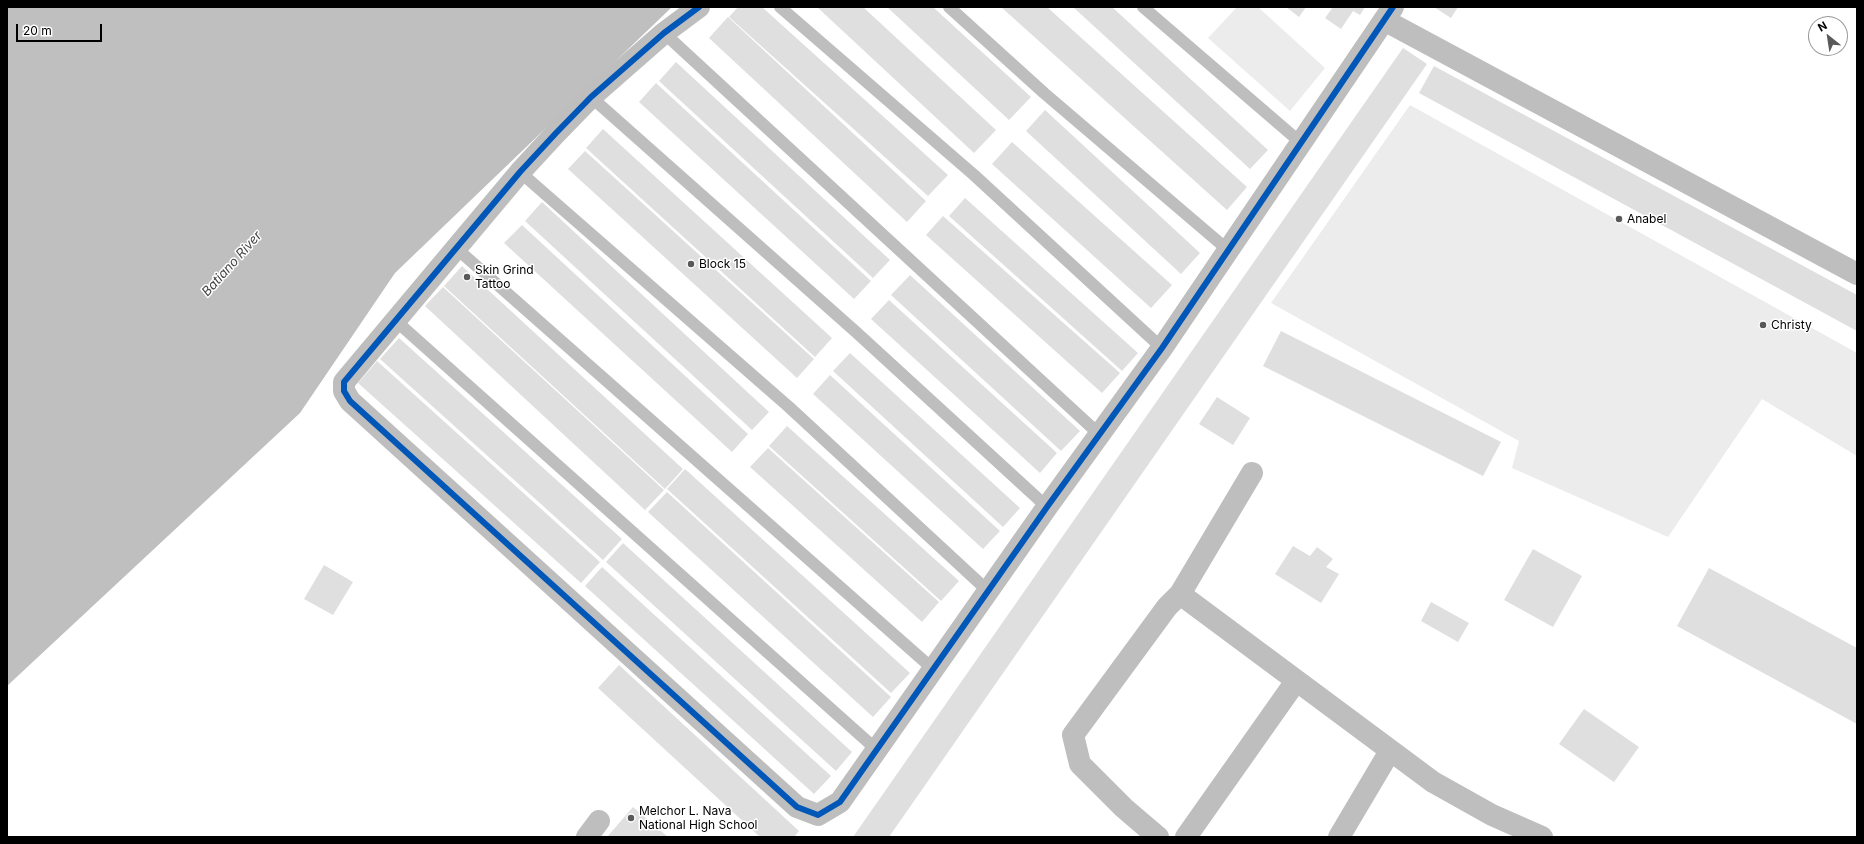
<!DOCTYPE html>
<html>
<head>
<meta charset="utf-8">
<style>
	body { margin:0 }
	#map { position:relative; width:1864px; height:844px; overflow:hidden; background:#fff; font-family:Inter,sans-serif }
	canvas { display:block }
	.frame { position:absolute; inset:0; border:8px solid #000; pointer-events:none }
	.north { position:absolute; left:1808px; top:16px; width:40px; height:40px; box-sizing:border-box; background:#fff; border:1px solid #999; border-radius:50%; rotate:330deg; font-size:11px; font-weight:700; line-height:16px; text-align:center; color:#000 }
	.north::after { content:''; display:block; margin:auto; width:14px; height:18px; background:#595959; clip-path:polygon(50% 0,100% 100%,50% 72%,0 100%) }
	.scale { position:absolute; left:16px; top:24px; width:86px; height:18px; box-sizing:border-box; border:2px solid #000; border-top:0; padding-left:5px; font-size:12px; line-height:14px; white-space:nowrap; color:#000; -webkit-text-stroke:3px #fff; paint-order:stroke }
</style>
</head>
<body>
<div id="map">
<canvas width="1864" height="844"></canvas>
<div class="frame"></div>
<div class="north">N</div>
<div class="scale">20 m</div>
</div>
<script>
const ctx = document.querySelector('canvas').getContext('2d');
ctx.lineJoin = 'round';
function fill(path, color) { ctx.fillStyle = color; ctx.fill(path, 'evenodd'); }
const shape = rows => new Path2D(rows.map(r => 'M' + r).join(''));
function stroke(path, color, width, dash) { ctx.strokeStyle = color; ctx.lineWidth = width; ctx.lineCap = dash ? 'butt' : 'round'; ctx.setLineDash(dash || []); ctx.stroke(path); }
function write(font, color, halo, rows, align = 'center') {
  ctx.font = font + ' Inter,sans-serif'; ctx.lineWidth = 3; ctx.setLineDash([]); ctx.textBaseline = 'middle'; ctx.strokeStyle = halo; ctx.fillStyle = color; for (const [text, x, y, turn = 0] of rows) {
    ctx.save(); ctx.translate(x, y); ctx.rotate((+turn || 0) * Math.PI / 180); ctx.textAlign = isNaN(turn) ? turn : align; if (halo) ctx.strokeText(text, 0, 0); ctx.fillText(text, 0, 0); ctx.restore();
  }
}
fill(shape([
	[1237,7,1258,7,1325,68,1290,111,1208,38],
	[1410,105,1857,353,1857,456,1762,399,1668,537,1512,468,1519,441,1271,303]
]), '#ececec');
fill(shape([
	[7,7,672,7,395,273,300,413,7,686]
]), '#bfbfbf');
fill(shape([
	[738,7,762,7,948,175,928,196,729,17],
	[817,7,863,7,996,130,974,153],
	[887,7,933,7,1031,97,1009,120],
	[1001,7,1047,7,1247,187,1227,210],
	[1073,7,1112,7,1268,150,1250,169],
	[1286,7,1306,7,1299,17],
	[1333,7,1365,7,1360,15,1353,11,1341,29,1325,18],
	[1434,7,1458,7,1451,18],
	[728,17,926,201,907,222,709,38],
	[1403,48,1427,64,889,837,853,837],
	[676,62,890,260,873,278,659,81],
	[1434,66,1857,295,1857,331,1419,93],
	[656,83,871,281,854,299,639,102],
	[1045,110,1200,253,1181,274,1026,131],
	[603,129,832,338,815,357,586,148],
	[1012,142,1172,285,1151,308,992,164],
	[585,151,814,359,797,378,568,169],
	[965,198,1138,353,1122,371,949,216],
	[542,202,769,412,752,430,525,221],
	[943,216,1120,373,1102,393,926,235],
	[522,225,748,434,732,452,504,243],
	[462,266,683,469,665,489,444,286],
	[910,275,1080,431,1061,451,891,295],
	[443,287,664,490,645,510,425,306],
	[889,300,1057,453,1040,473,871,319],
	[1281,331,1501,442,1483,476,1263,366],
	[399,338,622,539,603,560,380,359],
	[850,353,1020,508,1003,527,833,371],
	[377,361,600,562,581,583,358,383],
	[830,375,1000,531,983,549,813,394],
	[1217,397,1250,418,1233,445,1199,424],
	[787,426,959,581,941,601,769,446],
	[768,448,939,602,922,622,750,467],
	[685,469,910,673,891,693,667,489],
	[667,492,891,697,873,717,648,512],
	[623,543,852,752,836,771,606,562],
	[1293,546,1310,556,1317,547,1333,559,1326,567,1339,574,1321,603,1275,574],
	[1533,549,1582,576,1553,627,1504,600],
	[324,565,353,582,333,615,304,599],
	[602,567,831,776,814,794,585,586],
	[1709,568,1857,648,1857,724,1677,626],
	[1431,602,1469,623,1458,642,1421,621],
	[619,665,799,831,794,837,760,837,598,688],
	[1584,709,1639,747,1614,782,1559,744],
	[633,807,668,837,607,837]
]), '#dfdfdf');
stroke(shape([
	[780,7,974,175,1162,348],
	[949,7,1044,93,1228,250],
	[1143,7,1300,142],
	[664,33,1100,435],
	[591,97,856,332,1047,507],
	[520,172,789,407,988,591],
	[456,248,933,669],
	[396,321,877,750]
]), '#bebebe', 12);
stroke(shape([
	[699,7,664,33,591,97,556,133,520,172,344,382,344,391,350,401,797,807,818,815,840,802,1047,507,1162,348,1393,7],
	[1384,20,1857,274],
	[1180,594,1433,782,1492,815,1542,837],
	[587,837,599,821],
	[1158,837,1124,808,1080,764,1073,735,1167,607,1180,594,1252,473],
	[1186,837,1296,681],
	[1339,837,1390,751]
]), '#bebebe', 22);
stroke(shape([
	[699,7,664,33,591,97,556,133,520,172,344,382,344,391,350,401,797,807,818,815,840,802,1047,507,1162,348,1393,7]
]), '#0057b8', 6);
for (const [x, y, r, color] of [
	[1619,219,4,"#595959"],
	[691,264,4,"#595959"],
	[467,277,4,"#595959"],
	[1763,325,4,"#595959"],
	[631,818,4,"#595959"]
]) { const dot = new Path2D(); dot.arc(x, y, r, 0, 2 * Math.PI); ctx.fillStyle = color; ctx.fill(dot); stroke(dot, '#fff', 1.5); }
write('12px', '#000', '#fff', [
	["Anabel",1627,219],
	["Block 15",699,264],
	["Skin Grind",475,270],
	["Tattoo",475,284],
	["Christy",1771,325],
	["Melchor L. Nava",639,811],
	["National High School",639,825]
], 'left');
write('italic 13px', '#444', '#fff', [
	["Batiano River",232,264,-48]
]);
</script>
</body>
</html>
